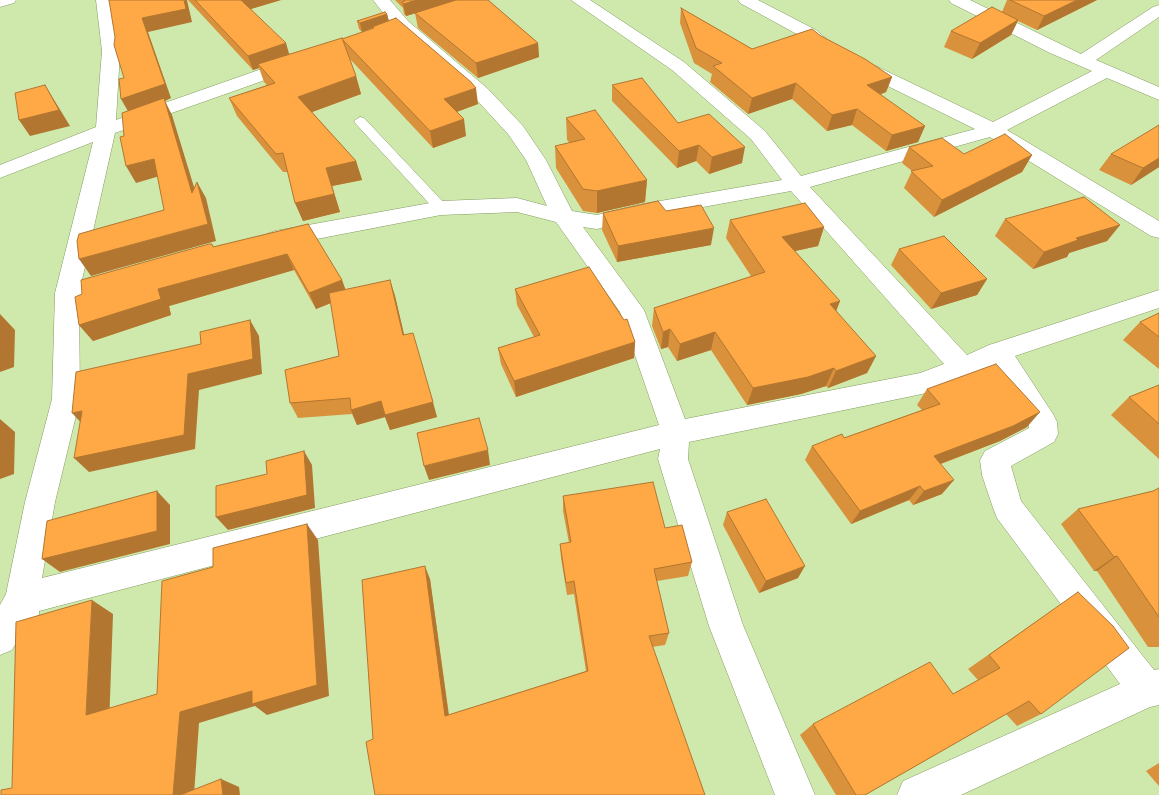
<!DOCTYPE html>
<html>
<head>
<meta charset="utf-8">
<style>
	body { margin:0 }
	canvas { display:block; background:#cfe8ac }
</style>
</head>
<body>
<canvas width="1159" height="795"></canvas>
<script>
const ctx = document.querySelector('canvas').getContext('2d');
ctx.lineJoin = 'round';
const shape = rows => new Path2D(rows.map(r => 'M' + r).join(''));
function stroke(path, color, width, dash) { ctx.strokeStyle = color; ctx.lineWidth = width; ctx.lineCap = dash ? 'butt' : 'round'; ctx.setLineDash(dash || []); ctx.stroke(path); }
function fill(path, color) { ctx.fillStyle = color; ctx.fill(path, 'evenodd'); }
const lane = shape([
	[360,117,364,118,446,205,448,208,446,211,436,211,356,124,354,121,360,117]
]);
const street = shape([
	[0,0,16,0,14,3,0,7,0,0],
	[96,0,112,0,120,51,116,120,290,59,296,58,302,59,305,63,302,67,115,133,82,280,117,271,126,273,129,279,126,285,79,298,80,399,55,502,42,578,659,425,620,312,556,222,517,212,441,215,275,247,267,244,264,239,267,234,275,231,441,201,517,198,547,206,526,160,508,134,474,97,396,29,373,0,390,0,408,21,488,89,523,126,546,160,572,211,597,215,637,205,782,180,751,139,672,70,571,0,590,0,684,62,765,131,801,176,975,129,847,66,818,50,804,38,740,3,738,0,758,0,816,30,830,42,859,58,993,122,1092,71,1050,53,951,3,949,0,970,0,1081,54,1153,7,1159,5,1159,17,1096,60,1159,87,1159,100,1107,78,1007,130,1159,221,1159,238,1151,236,990,137,810,187,967,355,989,345,1159,290,1159,308,1015,356,1053,414,1057,422,1058,434,1054,442,1011,466,1021,501,1154,670,1159,669,1159,705,1150,707,961,795,897,795,903,781,1120,684,997,518,993,508,982,475,980,460,985,451,1029,428,1029,424,993,366,922,394,689,442,688,459,743,625,815,795,775,795,709,626,658,459,660,449,39,611,39,616,34,628,22,633,12,650,0,655,0,605,6,594,25,502,52,399,55,293,93,142,0,178,0,165,96,127,102,51,96,0],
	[791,191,944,364,920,373,685,419,644,310,583,227,597,229,637,219,791,191]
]);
stroke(lane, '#849b62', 1);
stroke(street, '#849b62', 1);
fill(lane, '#fff');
fill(street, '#fff');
fill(shape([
	[188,0,281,0,251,9,289,54,343,40,373,29,372,28,362,32,359,29,357,21,387,14,389,21,478,104,456,112,466,136,433,148,349,58,356,76,361,94,312,112,356,161,362,180,332,186,340,212,303,221,295,203,288,172,283,172,237,116,229,98,267,85,264,82,259,68,253,70],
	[395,0,488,0,538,43,539,57,478,78,418,28,415,13,421,11,406,16,404,14,403,8],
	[1007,0,1097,0,1037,30,1018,21,1011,35,972,59,944,47,951,31,1002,12],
	[681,8,752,49,821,36,892,77,886,92,880,95,925,126,918,142,886,151,852,125,827,131,792,99,748,114,710,82,712,74,694,63,680,23],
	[612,85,678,123,742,163,709,174,696,161,677,168,612,101],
	[566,118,647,180,645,202,597,213,583,211,556,168,555,146,570,143,567,140],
	[909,147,964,154,1032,155,1022,172,934,217,904,188,912,171,902,163],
	[1111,154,1159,167,1131,185,1099,170],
	[666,211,711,245,617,262,602,230,603,213],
	[1005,219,1120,225,1107,241,1069,253,1067,257,1033,269,995,236],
	[730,220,824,227,818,246,795,251,840,301,836,311,876,356,867,373,828,388,826,386,801,394,747,405,711,350,677,361,668,347,661,349,652,326,654,308,751,276,726,238],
	[308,224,342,280,345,290,390,280,395,296,404,335,437,417,390,430,385,417,357,425,352,414,298,418,290,403,339,356,331,303,316,309,294,270,169,306,171,315,93,341,79,325,214,247],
	[899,249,987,279,977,295,931,309,891,265],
	[515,289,635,342,634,358,516,397,501,364,498,348,534,337,517,305],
	[1159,313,1159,369,1123,340,1140,322],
	[1159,385,1159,459,1111,415,1129,397],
	[927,389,1027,427,1000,441,941,464,942,494,913,505,909,500,851,524,805,460,812,446,844,438,922,410,917,405],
	[1159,488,1159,647,1148,647,1097,571,1094,571,1061,524,1078,509,1153,491],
	[563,496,665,528,692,562,688,576,657,581,669,633,665,645,652,647,705,795,373,739,430,579,449,715,586,671,574,594,567,595,561,558,560,544,569,543,563,511],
	[727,512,798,578,759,593,723,525],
	[1054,609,1041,714,1017,726,1006,714,865,795,836,795,800,735,813,724,953,694,978,680,968,669],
	[1159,763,1159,786,1146,771]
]), '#da913b');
fill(shape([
	[184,0,187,0,192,22,148,32,171,98,165,101,172,115,201,210,129,113,121,99,142,18],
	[240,0,281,0,244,11],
	[417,0,462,0,406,16,403,4],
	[1077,0,1097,0,1037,30,1044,16],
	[387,14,389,22,372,27,372,28,362,32,360,23],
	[1018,20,1011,35,972,59,980,43],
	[286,43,290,57,258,64,259,68,253,70,248,56],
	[538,43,539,57,478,78,476,63],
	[356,76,361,94,304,115,298,97],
	[892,77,886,92,861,101,867,85],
	[796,83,792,99,748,114,752,98],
	[45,85,70,126,30,136,19,120],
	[476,88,478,104,446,116,444,99],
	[857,109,852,125,827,131,832,115],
	[464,119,466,136,433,148,430,131],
	[925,126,918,142,886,151,892,135],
	[699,145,696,161,677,168,679,151],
	[745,147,742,163,709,174,712,157],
	[1032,155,1022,172,934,217,942,200],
	[1159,158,1159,167,1131,185,1143,168],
	[154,159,163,175,136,183,126,166],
	[356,161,362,180,332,186,340,212,303,221,295,203,326,168],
	[647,180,645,202,597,213,597,191],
	[197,182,206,198,216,241,91,276,79,259,208,224],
	[1120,225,1107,241,1069,253,1067,257,1033,269,1044,252,1076,238],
	[824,227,818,246,777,255,782,237],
	[714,228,711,245,617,262,618,246],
	[287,254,294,270,169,306,171,315,93,341,79,325,158,289],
	[987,279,977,295,931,309,941,293],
	[342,280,348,296,316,309,309,293],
	[390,280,395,296,408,351,403,335],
	[840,301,833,319,830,304],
	[0,314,15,330,14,367,0,372],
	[250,320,259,336,262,374,199,390,195,449,89,472,74,458,188,374],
	[670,329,668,347,661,349,663,332],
	[715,332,711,350,677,361,680,344],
	[635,342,634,358,516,397,514,381],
	[876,356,867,373,828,388,836,371],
	[834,368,826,386,801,394,747,405,753,388],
	[381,401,433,402,437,417,390,430,385,417,357,425,351,410],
	[82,411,86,428,72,413],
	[1040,412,1027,427,1000,441,924,470,934,456],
	[0,419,15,432,14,474,0,479],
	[488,450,490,465,429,480,424,466],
	[304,451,312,465,315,508,228,530,216,517],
	[954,480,942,494,913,505,924,491],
	[920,486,909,500,851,524,860,511],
	[157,491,170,505,170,544,60,572,42,559],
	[307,524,318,540,329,696,267,715,255,706,199,723,194,795,173,795,180,712],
	[1117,556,1097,571,1094,571,1114,557],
	[425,566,430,579,450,725,445,716],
	[805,566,798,578,759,593,766,581],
	[92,600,113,614,109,726,86,715],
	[221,779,239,787,240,795,223,795]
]), '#b27630');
const building = shape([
	[109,0,184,0,186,9,142,18,165,84,121,99,119,79,124,78,114,45,115,37,109,0],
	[195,0,241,0,286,43,248,56,195,0],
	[404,0,417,0,403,4,402,2,405,1,404,0],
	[456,0,488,0,538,43,476,63,415,13,456,0],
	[1010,0,1077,0,1044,16,1010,0],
	[992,7,1018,20,980,43,951,31,992,7],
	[681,8,752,49,812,29,821,36,865,59,892,77,867,85,925,126,892,135,857,109,832,115,796,83,752,98,713,66,722,63,696,48,681,8],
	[385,12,387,14,360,23,357,21,385,12],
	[396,18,471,82,476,88,444,99,464,119,430,131,342,39,374,28,372,27,396,18],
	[342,38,356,76,298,97,356,161,326,168,334,194,295,203,283,153,276,154,229,98,275,83,258,64,342,38],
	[642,78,678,123,709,114,745,147,712,157,699,145,679,151,612,85,642,78],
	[45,85,59,110,19,120,15,93,45,85],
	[164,98,192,193,197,182,208,224,79,259,77,241,79,234,164,210,154,159,126,166,120,137,124,136,122,113,164,98],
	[595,110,647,180,597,191,583,189,555,146,585,139,566,118,595,110],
	[1159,125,1159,158,1143,168,1111,154,1159,125],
	[1005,134,1032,155,942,200,911,171,933,166,909,147,942,138,964,154,1005,134],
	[1084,197,1120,225,1076,238,1078,240,1044,252,1005,219,1084,197],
	[658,201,666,211,701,205,714,228,618,246,603,213,658,201],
	[805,203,824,227,782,237,840,301,830,304,876,356,836,371,834,368,808,377,753,388,715,332,680,344,670,329,663,332,654,308,765,272,730,220,805,203],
	[308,224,342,280,309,293,287,254,158,289,161,299,79,325,75,297,82,294,81,280,209,244,212,244,213,247,308,224],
	[944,236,987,279,941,293,899,249,944,236],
	[589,267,624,320,627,319,635,342,514,381,498,348,540,335,515,289,589,267],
	[390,280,403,335,413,333,433,402,385,415,381,401,351,410,350,398,290,403,285,370,339,356,329,293,390,280],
	[1159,313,1159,337,1140,322,1159,313],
	[250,320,253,359,188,374,184,435,74,458,82,411,72,413,76,372,201,344,200,332,250,320],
	[996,364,1040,412,1013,426,934,456,954,480,924,491,920,486,860,511,812,446,842,434,844,438,940,404,927,389,996,364],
	[1159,385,1159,424,1129,397,1159,385],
	[479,418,488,450,424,466,417,433,479,418],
	[304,451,307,495,216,517,216,486,267,474,266,461,304,451],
	[653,482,665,528,682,525,692,562,654,569,669,633,649,636,705,795,375,795,366,742,373,739,362,580,425,566,445,716,588,671,574,581,566,583,560,544,571,542,563,496,653,482],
	[1159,488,1159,617,1117,556,1114,557,1078,509,1153,491,1159,488],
	[157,491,157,531,42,559,47,521,157,491],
	[766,499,805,566,766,581,727,512,766,499],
	[307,524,317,685,252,704,252,691,180,712,173,795,1,795,1,790,12,788,16,622,92,600,86,715,157,694,162,581,213,567,213,548,307,524],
	[1078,592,1113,626,1129,648,1041,714,1029,701,865,795,856,795,813,724,930,662,953,694,1000,668,989,655,1078,592],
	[221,779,223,795,180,795,221,779]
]);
fill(building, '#fea945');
stroke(building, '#b27630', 1);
</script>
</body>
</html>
